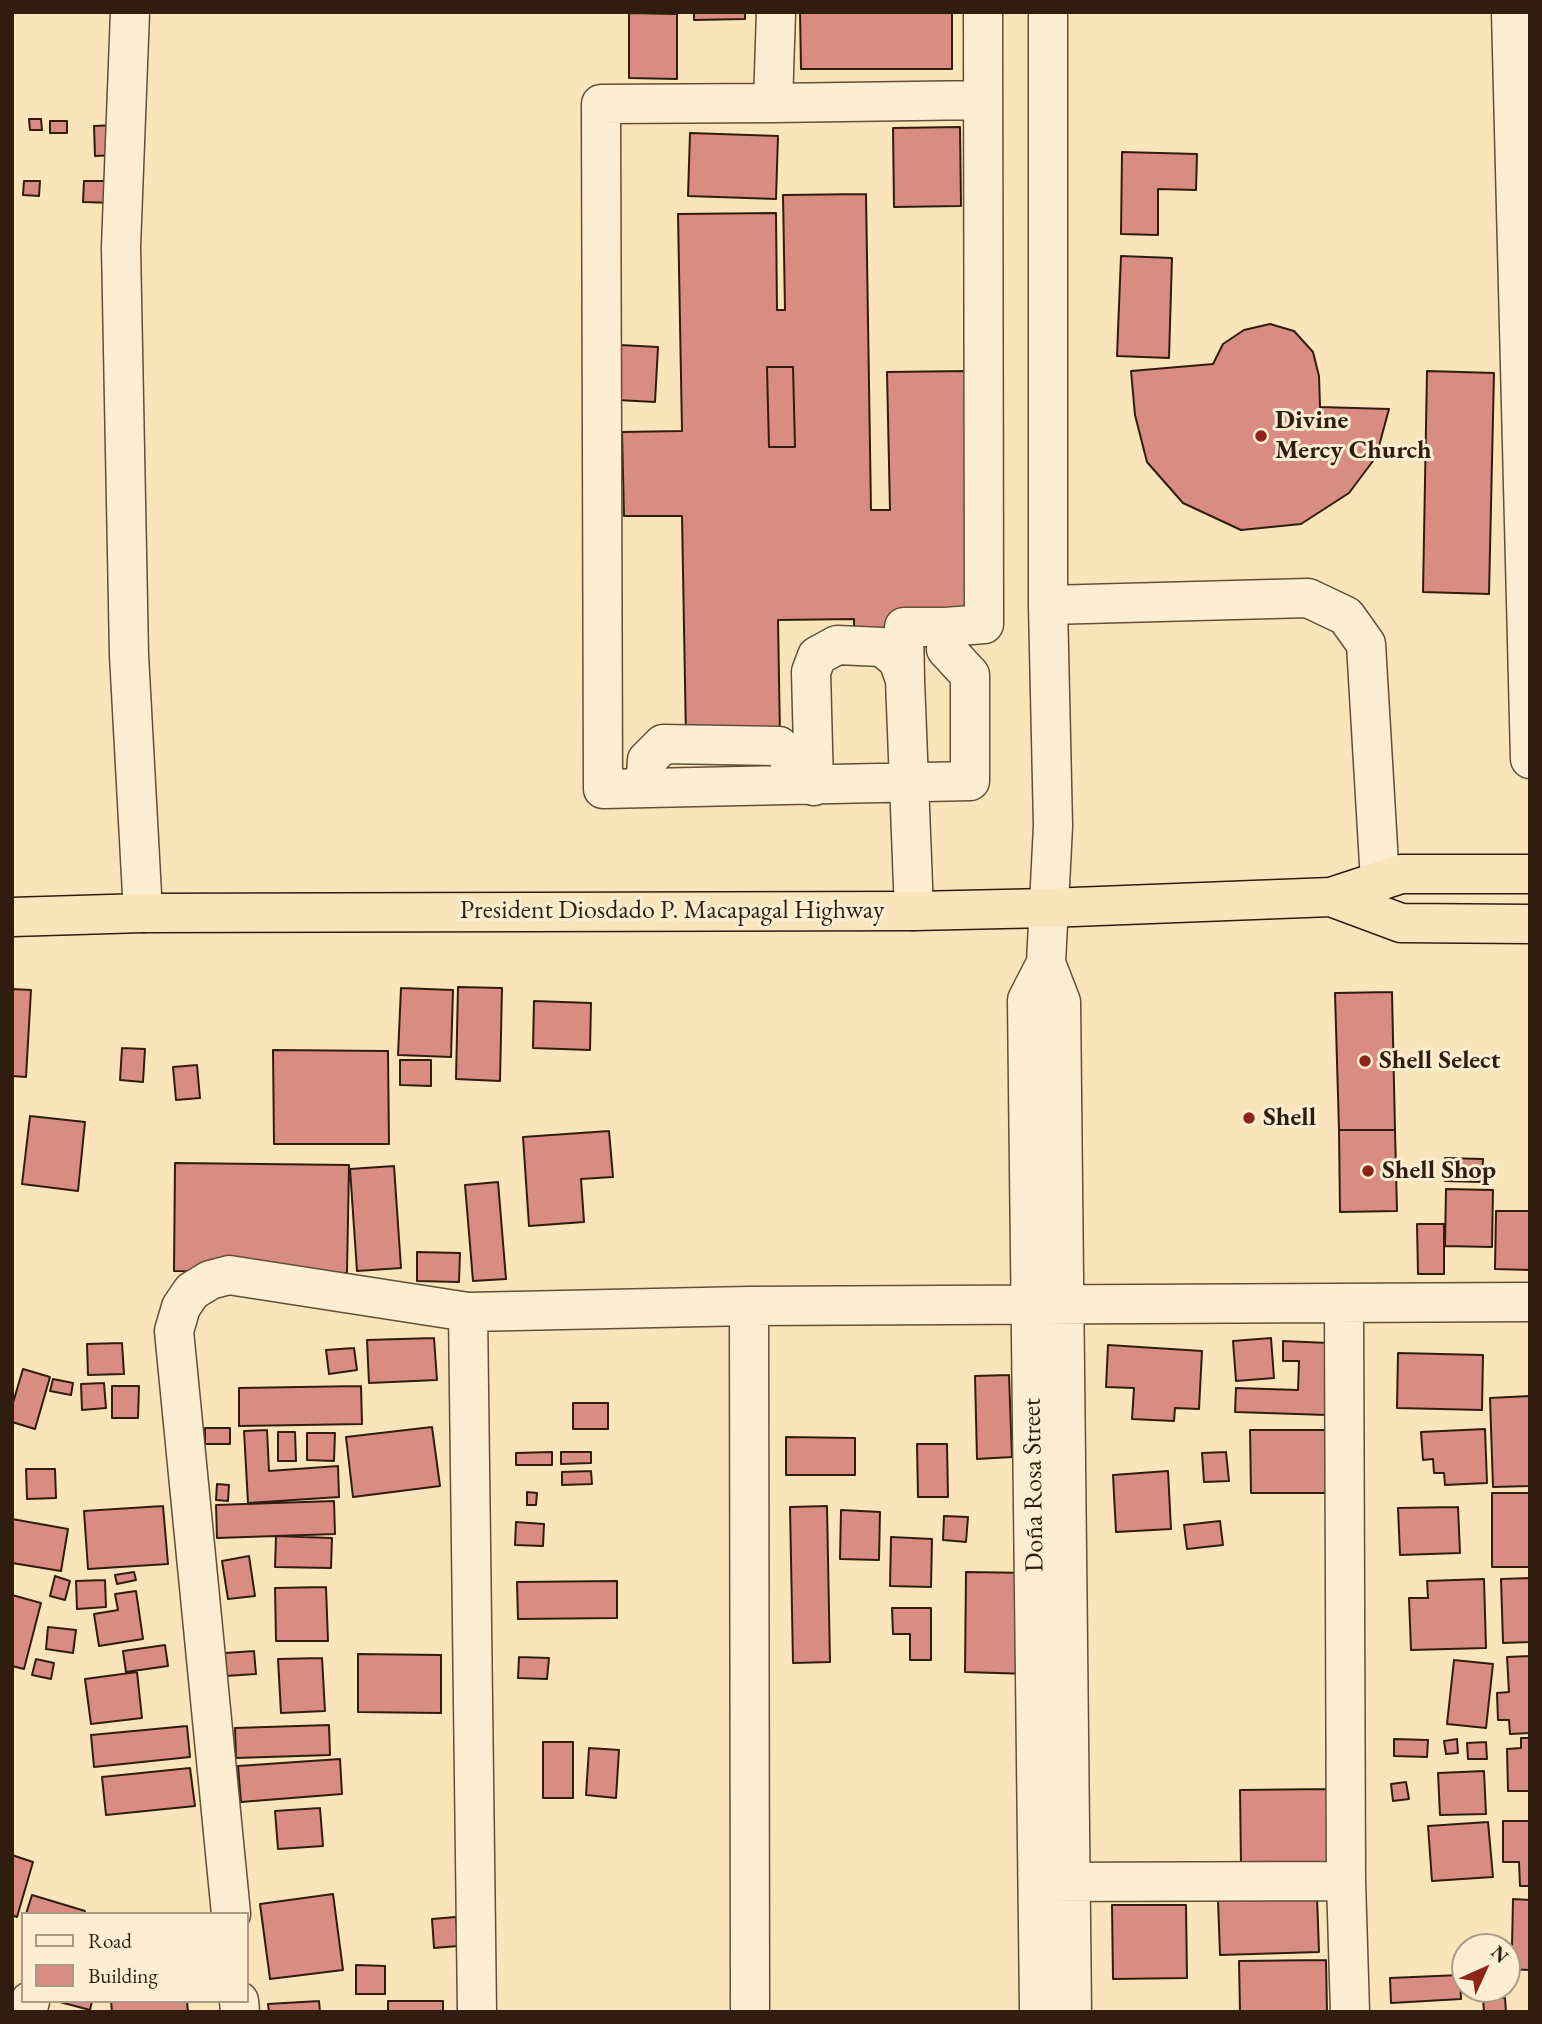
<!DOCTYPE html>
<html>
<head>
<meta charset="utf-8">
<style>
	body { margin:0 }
	#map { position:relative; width:1542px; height:2024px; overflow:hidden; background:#fae5bb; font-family:"EB Garamond",serif }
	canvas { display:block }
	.frame { position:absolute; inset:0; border:14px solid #311d0f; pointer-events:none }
	.legend { position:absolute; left:21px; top:1912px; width:228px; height:91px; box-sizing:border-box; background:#fceed3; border:2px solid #ab9a85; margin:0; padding:9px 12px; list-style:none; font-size:21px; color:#311d0f }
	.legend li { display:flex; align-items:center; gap:14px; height:35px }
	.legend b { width:35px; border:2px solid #ab9a85 }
	.north { position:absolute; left:1451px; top:1933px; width:70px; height:70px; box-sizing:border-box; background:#fceed3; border:2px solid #ab9a85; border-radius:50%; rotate:45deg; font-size:19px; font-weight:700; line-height:28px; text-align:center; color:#311d0f }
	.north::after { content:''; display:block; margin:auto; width:24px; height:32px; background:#8f2418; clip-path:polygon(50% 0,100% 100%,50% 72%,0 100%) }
</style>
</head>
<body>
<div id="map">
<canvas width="1542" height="2024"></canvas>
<div class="frame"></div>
<ul class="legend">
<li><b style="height:9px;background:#fceed3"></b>Road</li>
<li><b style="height:19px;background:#d98c82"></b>Building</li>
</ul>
<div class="north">N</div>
</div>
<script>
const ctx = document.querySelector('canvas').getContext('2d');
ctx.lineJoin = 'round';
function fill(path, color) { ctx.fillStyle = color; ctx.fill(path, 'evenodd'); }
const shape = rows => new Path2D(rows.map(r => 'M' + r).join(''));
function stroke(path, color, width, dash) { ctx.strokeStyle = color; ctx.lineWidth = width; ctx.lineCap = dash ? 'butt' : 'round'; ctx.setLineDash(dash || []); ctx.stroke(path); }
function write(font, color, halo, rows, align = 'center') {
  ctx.font = font + ' "EB Garamond",serif'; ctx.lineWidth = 6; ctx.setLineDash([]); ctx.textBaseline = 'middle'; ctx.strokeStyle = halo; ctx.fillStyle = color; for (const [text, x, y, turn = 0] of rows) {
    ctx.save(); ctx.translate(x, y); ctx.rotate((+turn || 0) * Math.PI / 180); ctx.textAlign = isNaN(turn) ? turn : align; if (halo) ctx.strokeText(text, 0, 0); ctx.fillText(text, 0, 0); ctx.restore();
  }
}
const building = shape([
	[694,12,745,12,745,19,694,20,694,12],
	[800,12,952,12,952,69,801,69,800,12],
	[629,13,677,14,677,79,629,78,629,13],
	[29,119,41,119,42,130,30,130,29,119],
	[50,121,67,121,67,133,50,133,50,121],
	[117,125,118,155,95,156,94,126,117,125],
	[960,127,961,206,894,207,893,128,960,127],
	[690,133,778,136,776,199,688,196,690,133],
	[1122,152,1197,154,1196,190,1158,189,1158,235,1121,234,1122,152],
	[24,181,40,181,39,196,23,195,24,181],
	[84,181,115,181,115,203,83,202,84,181],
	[866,194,871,510,890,510,887,372,968,371,973,612,854,634,854,619,778,620,780,736,686,738,682,516,624,516,622,432,682,431,678,214,776,213,777,310,785,310,783,195,866,194],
	[767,367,793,367,795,447,769,447,767,367],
	[1121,256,1172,258,1169,358,1117,356,1121,256],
	[1270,324,1294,331,1313,352,1319,376,1320,407,1389,409,1376,457,1349,493,1301,524,1241,530,1183,503,1147,462,1135,415,1131,371,1213,364,1223,344,1244,330,1270,324],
	[620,345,658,347,655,402,617,400,620,345],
	[767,367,793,367,795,447,769,447,767,367],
	[1427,371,1494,373,1489,594,1423,592,1427,371],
	[458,987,502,988,500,1081,456,1079,458,987],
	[401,988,453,990,451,1057,398,1055,401,988],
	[12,989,31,990,26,1077,12,1076,12,989],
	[1392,992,1395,1130,1339,1130,1335,993,1392,992],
	[534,1001,591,1003,590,1050,533,1048,534,1001],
	[122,1048,145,1049,143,1082,120,1080,122,1048],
	[273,1050,388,1051,389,1144,274,1144,273,1050],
	[400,1060,431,1060,431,1086,400,1085,400,1060],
	[197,1065,200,1098,176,1100,173,1067,197,1065],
	[30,1116,85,1122,78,1191,22,1184,30,1116],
	[1339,1130,1395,1130,1397,1211,1340,1212,1339,1130],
	[609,1131,613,1177,581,1179,584,1222,529,1226,523,1137,609,1131],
	[1445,1158,1483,1159,1482,1182,1445,1181,1445,1158],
	[175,1163,349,1165,347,1273,174,1271,175,1163],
	[394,1166,401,1268,357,1271,350,1169,394,1166],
	[498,1182,506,1279,473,1281,465,1185,498,1182],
	[1446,1189,1493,1190,1492,1247,1445,1246,1446,1189],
	[1496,1211,1530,1211,1530,1270,1495,1269,1496,1211],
	[1417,1224,1444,1224,1444,1274,1418,1274,1417,1224],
	[417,1252,460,1253,459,1282,417,1281,417,1252],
	[434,1338,437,1380,369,1383,367,1340,434,1338],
	[1271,1338,1274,1378,1236,1381,1233,1341,1271,1338],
	[1283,1341,1328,1343,1327,1415,1235,1412,1236,1388,1298,1390,1299,1361,1283,1361,1283,1341],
	[122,1343,124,1374,88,1375,87,1344,122,1343],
	[1108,1345,1202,1351,1199,1409,1175,1408,1174,1421,1132,1419,1134,1388,1106,1387,1108,1345],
	[354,1348,357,1370,329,1374,326,1350,354,1348],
	[1398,1353,1483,1355,1482,1410,1397,1408,1398,1353],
	[23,1369,50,1377,35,1429,12,1422,12,1406,23,1369],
	[1009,1375,1012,1457,977,1459,975,1376,1009,1375],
	[53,1379,73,1383,71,1395,50,1391,53,1379],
	[104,1383,106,1408,82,1410,81,1384,104,1383],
	[112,1386,139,1386,138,1418,112,1418,112,1386],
	[361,1386,362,1424,239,1426,239,1388,361,1386],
	[1530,1396,1530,1486,1493,1487,1490,1398,1530,1396],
	[573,1403,608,1403,608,1429,573,1429,573,1403],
	[432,1427,440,1486,353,1497,346,1437,432,1427],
	[205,1428,230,1428,230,1444,205,1444,205,1428],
	[1485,1429,1487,1483,1445,1485,1444,1473,1434,1473,1433,1459,1423,1460,1421,1432,1485,1429],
	[267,1430,269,1471,338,1466,339,1497,248,1503,244,1431,267,1430],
	[1250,1430,1337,1430,1338,1493,1251,1493,1250,1430],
	[278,1432,295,1432,296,1461,278,1461,278,1432],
	[307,1433,335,1433,334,1461,307,1460,307,1433],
	[786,1437,855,1438,855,1475,786,1475,786,1437],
	[917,1444,947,1444,948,1497,918,1497,917,1444],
	[552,1452,552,1465,516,1465,516,1453,552,1452],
	[561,1452,591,1452,591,1463,561,1464,561,1452],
	[1226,1452,1229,1481,1204,1482,1202,1453,1226,1452],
	[26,1469,55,1469,56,1498,27,1499,26,1469],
	[591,1471,592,1484,562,1485,562,1472,591,1471],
	[1168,1471,1171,1529,1116,1532,1113,1475,1168,1471],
	[217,1484,229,1485,228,1501,216,1500,217,1484],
	[527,1492,537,1493,536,1505,527,1505,527,1492],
	[1492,1493,1530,1493,1530,1567,1492,1567,1492,1493],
	[334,1501,335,1534,217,1538,216,1505,334,1501],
	[163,1506,168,1564,88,1569,84,1511,163,1506],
	[827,1506,830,1662,793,1663,790,1507,827,1506],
	[1458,1507,1460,1553,1400,1555,1398,1508,1458,1507],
	[841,1510,880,1512,879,1560,840,1559,841,1510],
	[944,1516,968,1517,966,1542,943,1540,944,1516],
	[12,1519,68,1529,61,1571,12,1563,12,1519],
	[1220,1521,1223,1545,1187,1549,1184,1525,1220,1521],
	[516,1522,544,1524,543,1546,515,1545,516,1522],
	[276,1536,332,1538,331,1568,275,1567,276,1536],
	[891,1537,932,1539,931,1587,890,1586,891,1537],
	[249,1556,255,1596,228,1599,222,1561,249,1556],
	[134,1572,136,1580,117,1584,115,1575,134,1572],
	[966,1572,1032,1573,1030,1674,965,1672,966,1572],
	[55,1576,70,1581,65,1600,50,1596,55,1576],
	[1530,1578,1530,1642,1503,1643,1501,1579,1530,1578],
	[1484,1579,1486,1648,1411,1650,1409,1598,1428,1598,1427,1581,1484,1579],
	[105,1580,106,1607,77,1609,76,1581,105,1580],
	[617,1581,617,1618,518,1619,517,1582,617,1581],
	[326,1587,328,1641,276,1641,275,1588,326,1587],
	[136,1591,143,1639,99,1646,94,1614,118,1610,115,1594,136,1591],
	[12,1595,41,1603,24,1669,12,1666,12,1595],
	[892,1608,931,1608,931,1660,910,1660,910,1634,893,1634,892,1608],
	[48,1627,76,1630,73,1653,46,1649,48,1627],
	[165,1645,168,1666,126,1672,123,1651,165,1645],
	[254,1651,256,1674,226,1676,225,1653,254,1651],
	[358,1654,441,1655,441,1713,358,1712,358,1654],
	[1530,1656,1530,1733,1510,1734,1509,1720,1498,1720,1497,1693,1509,1692,1507,1657,1530,1656],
	[519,1657,549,1658,547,1679,518,1678,519,1657],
	[322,1658,325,1711,281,1713,278,1659,322,1658],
	[36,1659,54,1663,51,1679,32,1675,36,1659],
	[1454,1660,1493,1664,1486,1728,1447,1724,1454,1660],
	[137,1672,142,1718,91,1724,85,1679,137,1672],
	[329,1725,330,1755,236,1758,235,1728,329,1725],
	[187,1726,190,1757,94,1767,91,1735,187,1726],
	[1521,1738,1530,1738,1530,1791,1508,1791,1507,1749,1521,1748,1521,1738],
	[1394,1739,1428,1740,1427,1757,1394,1756,1394,1739],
	[1457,1739,1458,1753,1446,1754,1444,1741,1457,1739],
	[543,1742,573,1742,573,1798,543,1798,543,1742],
	[1486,1742,1487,1759,1468,1759,1467,1743,1486,1742],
	[589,1748,619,1750,616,1798,586,1795,589,1748],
	[340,1759,342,1794,241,1802,238,1766,340,1759],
	[190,1768,195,1806,106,1815,102,1777,190,1768],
	[1484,1771,1486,1814,1440,1815,1438,1773,1484,1771],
	[1406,1782,1409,1799,1393,1801,1391,1784,1406,1782],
	[1327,1789,1328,1867,1241,1868,1240,1790,1327,1789],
	[320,1808,323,1846,278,1849,275,1811,320,1808],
	[1503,1821,1530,1821,1530,1886,1520,1886,1519,1862,1503,1862,1503,1821],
	[1488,1822,1493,1877,1432,1881,1428,1826,1488,1822],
	[12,1855,33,1862,17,1917,12,1915,12,1855],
	[333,1894,343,1970,270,1979,260,1904,333,1894],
	[32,1895,85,1911,84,1914,26,1914,32,1895],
	[1317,1897,1319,1952,1220,1955,1218,1900,1317,1897],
	[1513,1899,1530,1900,1530,1970,1507,1969,1507,1947,1512,1947,1513,1899],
	[1112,1905,1186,1905,1187,1978,1113,1979,1112,1905],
	[456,1917,458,1946,434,1948,432,1919,456,1917],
	[1326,1960,1327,2012,1240,2012,1239,1961,1326,1960],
	[356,1965,385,1966,385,1994,356,1994,356,1965],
	[1460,1975,1461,1999,1391,2003,1390,1978,1460,1975],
	[1483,1998,1505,1998,1506,2012,1484,2012,1483,1998],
	[56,2001,92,2001,90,2010,56,2001],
	[111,2001,187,2001,188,2012,112,2012,111,2001],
	[319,2001,320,2012,269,2012,268,2004,319,2001],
	[388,2001,443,2001,443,2012,388,2012,388,2001]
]);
fill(building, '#d98c82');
stroke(building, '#311d0f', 2);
const minor = shape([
	[130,12,121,247,129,655,143,913],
	[776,12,773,103,983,100],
	[1048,12,1048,605,1053,826,1046,963,1061,1002,1072,2012],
	[1511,12,1530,759],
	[773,103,601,104,603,789,970,781,970,675,946,649,946,627,984,624,983,12],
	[1048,605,1308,598,1346,616,1366,644,1380,881],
	[905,680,904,627,946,627],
	[814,786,811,672,817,656,837,645,882,647,898,660,905,680,914,911],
	[645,788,647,760,663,744,779,746,814,786],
	[1344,1304,1346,1881,1350,2012],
	[749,1306,750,2012],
	[468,1312,477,2012],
	[1047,1882,1346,1881],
	[231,1914,174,1331,181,1307,192,1291,210,1280,229,1275,468,1312,749,1306,1530,1302],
	[239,2001,240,2012],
	[27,2012,30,2001],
	[1039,2012,1027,1000,1046,963]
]);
const highway = shape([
	[1331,897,1401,923,1530,924],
	[12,917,143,913,914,911,1048,908,1331,897,1401,874,1530,874]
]);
stroke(minor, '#634f3a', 41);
stroke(highway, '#311d0f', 41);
stroke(minor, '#fceed3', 38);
stroke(highway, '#fae5bb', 38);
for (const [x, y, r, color] of [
	[1261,436,7,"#8f2418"],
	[1365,1061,7,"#8f2418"],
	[1249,1118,7,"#8f2418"],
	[1368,1171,7,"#8f2418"]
]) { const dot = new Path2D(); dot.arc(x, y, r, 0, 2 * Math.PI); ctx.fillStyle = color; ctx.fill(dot); stroke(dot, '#fceed3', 2.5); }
write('bold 26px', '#311d0f', '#fceed3', [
	["Divine",1275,421],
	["Mercy Church",1275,451],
	["Shell Select",1379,1061],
	["Shell",1263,1118],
	["Shell Shop",1382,1171]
], 'left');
write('26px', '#311d0f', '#fceed3', [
	["President Diosdado P. Macapagal Highway",672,911],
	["Doña Rosa Street",1034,1485,-91]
]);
</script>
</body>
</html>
